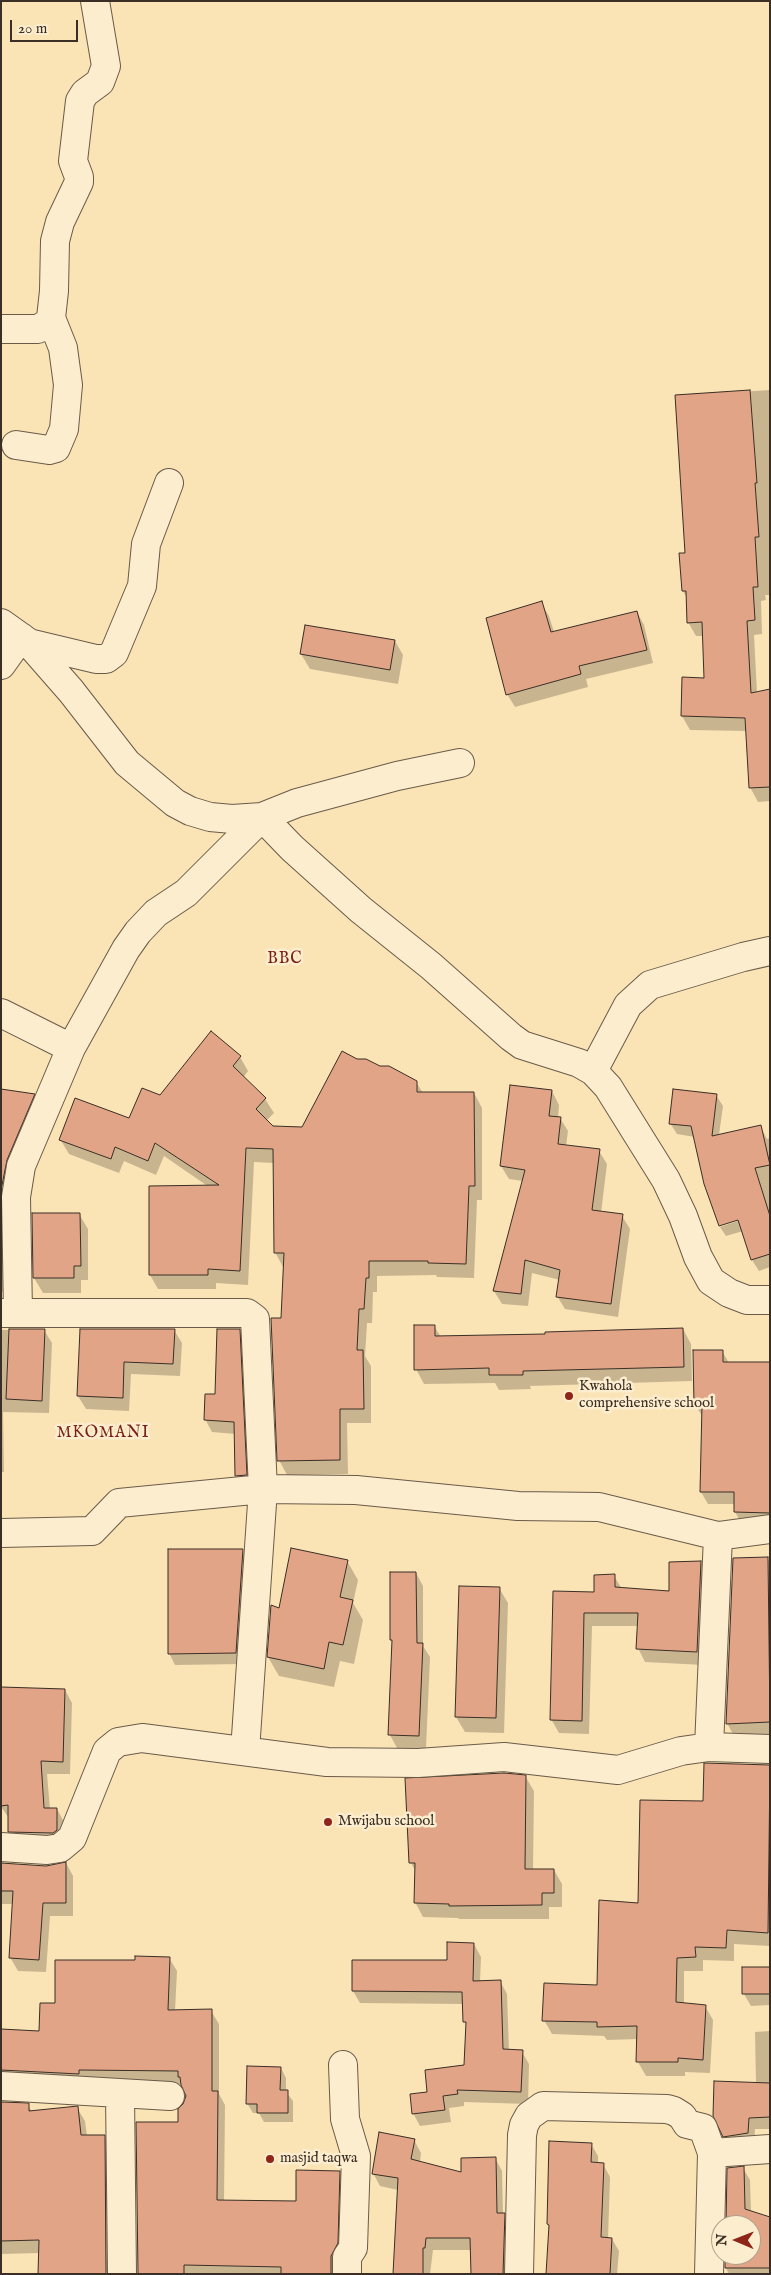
<!DOCTYPE html>
<html>
<head>
<meta charset="utf-8">
<style>
	body { margin:0 }
	#map { position:relative; width:771px; height:2275px; overflow:hidden; background:#fae3b5; font-family:"IM FELL English",serif }
	canvas { display:block }
	.frame { position:absolute; inset:0; border:2px solid #3a2e25; pointer-events:none }
	.north { position:absolute; left:711px; top:2215px; width:50px; height:50px; box-sizing:border-box; background:#fcedcf; border:1px solid #aea18b; border-radius:50%; rotate:271deg; font-size:14px; font-weight:700; line-height:20px; text-align:center; color:#3a2e25 }
	.north::after { content:''; display:block; margin:auto; width:18px; height:22px; background:#8f2418; clip-path:polygon(50% 0,100% 100%,50% 72%,0 100%) }
	.scale { position:absolute; left:10px; top:20px; width:68px; height:22px; box-sizing:border-box; border:2px solid #3a2e25; border-top:0; padding-left:6px; font-size:15px; line-height:18px; white-space:nowrap; color:#3a2e25; -webkit-text-stroke:4px #fcedcf; paint-order:stroke }
</style>
</head>
<body>
<div id="map">
<canvas width="771" height="2275"></canvas>
<div class="frame"></div>
<div class="north">N</div>
<div class="scale">20 m</div>
</div>
<script>
const ctx = document.querySelector('canvas').getContext('2d');
ctx.lineJoin = 'round';
function fill(path, color) { ctx.fillStyle = color; ctx.fill(path, 'evenodd'); }
const shape = rows => new Path2D(rows.map(r => 'M' + r).join(''));
function stroke(path, color, width, dash) { ctx.strokeStyle = color; ctx.lineWidth = width; ctx.lineCap = dash ? 'butt' : 'round'; ctx.setLineDash(dash || []); ctx.stroke(path); }
function write(font, color, halo, rows, align = 'center') {
  ctx.font = font + ' "IM FELL English",serif'; ctx.lineWidth = 5; ctx.setLineDash([]); ctx.textBaseline = 'middle'; ctx.strokeStyle = halo; ctx.fillStyle = color; for (const [text, x, y, turn = 0] of rows) {
    ctx.save(); ctx.translate(x, y); ctx.rotate((+turn || 0) * Math.PI / 180); ctx.textAlign = isNaN(turn) ? turn : align; if (halo) ctx.strokeText(text, 0, 0); ctx.fillText(text, 0, 0); ctx.restore();
  }
}
fill(shape([
	[770,390,770,595,765,595,766,600,761,601,762,634,754,635,757,693,770,691,770,801,758,802,750,787,747,731,690,730,682,716,706,679,704,636,696,636,688,622,687,598,683,591,686,554,677,396],
	[541,603,549,616,554,632,637,612,644,625,653,663,586,679,588,687,515,707,507,694],
	[395,641,403,655,398,684,310,669,301,654],
	[240,1057,248,1071,243,1078,265,1099,274,1113,266,1121,273,1127,303,1128,356,1060,416,1082,423,1093,474,1093,482,1108,482,1200,477,1200,474,1278,437,1277,436,1275,377,1276,377,1292,373,1292,372,1323,367,1323,365,1356,371,1366,371,1423,347,1423,348,1474,287,1475,279,1460,283,1267,275,1252,274,1163,254,1162,248,1285,216,1283,216,1289,158,1289,150,1275,209,1187,164,1156,156,1175,124,1161,119,1173,69,1154,60,1139,130,1120,161,1097],
	[512,1086,552,1091,559,1105,558,1118,560,1118,568,1131,566,1146,599,1151,607,1164,601,1213,622,1216,630,1229,618,1317,565,1309,557,1296,560,1280,532,1273,528,1306,502,1304,494,1291,523,1181,509,1179,501,1166],
	[1,1090,34,1095,42,1109,11,1194,1,1191],
	[716,1095,723,1106,719,1135,760,1126,767,1139,770,1138,770,1267,759,1271,752,1260,743,1231,726,1236,720,1227,744,1219,695,1137,677,1134,670,1123],
	[79,1214,88,1229,88,1280,81,1280,81,1293,43,1293,34,1278],
	[1,1217,8,1228,9,1292,1,1292],
	[434,1326,441,1337,546,1335,683,1329,691,1344,692,1381,530,1386,531,1389,499,1390,495,1383,424,1384,416,1369],
	[1,1330,44,1330,52,1343,49,1413,3,1412,4,1472,1,1472],
	[81,1330,174,1330,182,1343,180,1376,131,1374,129,1411,86,1409,78,1396],
	[239,1330,246,1342,253,1487,244,1488,237,1476,236,1434,212,1432,205,1419,216,1395],
	[722,1351,729,1363,770,1364,770,1524,742,1524,735,1512,735,1504,708,1504,701,1492,703,1417,695,1405],
	[242,1550,249,1562,242,1664,175,1665,169,1653],
	[767,1558,770,1562,770,1735,734,1736,727,1723],
	[347,1561,358,1580,353,1603,363,1620,354,1664,340,1661,334,1687,279,1676,268,1657,280,1609],
	[701,1562,708,1576,704,1665,645,1662,638,1648,639,1626,592,1626,589,1734,559,1733,551,1719,554,1593,595,1594,614,1576,622,1589,671,1592],
	[416,1573,423,1586,423,1646,430,1657,426,1748,397,1748,390,1735,393,1643,391,1640],
	[460,1587,499,1588,508,1603,504,1733,465,1732,456,1717],
	[1,1688,65,1690,72,1703,70,1774,47,1774,50,1809,57,1809,64,1822,64,1843,16,1844,9,1831,9,1818,1,1807],
	[770,1766,770,1946,734,1944,734,1961,703,1960,703,1971,684,1971,684,2004,705,2006,713,2020,710,2073,685,2072,685,2076,646,2076,638,2062,638,2039,607,2040,604,2036,552,2034,544,2020,598,1986,639,1904,704,1803],
	[525,1776,534,1791,533,1870,554,1870,562,1884,562,1907,549,1907,549,1919,459,1919,458,1918,423,1917,415,1902,416,1872,411,1863,407,1780],
	[66,1863,73,1876,73,1916,50,1916,46,1972,18,1971,10,1957,13,1904,1,1904,1,1864,46,1867],
	[474,1944,481,1957,480,1982,500,1981,507,1994,509,2051,522,2052,529,2064,528,2104,464,2102,464,2106,449,2108,451,2122,420,2126,413,2113,429,2093,466,2066,467,2026,464,2021,464,2004,360,2003,353,1991,448,1962],
	[169,1958,177,1971,175,2011,211,2011,219,2024,219,2094,225,2105,224,2201,297,2202,339,2172,347,2185,338,2274,139,2274,187,2098,182,2084,1,2082,1,2030,40,2032,56,2004,136,1962],
	[770,1968,770,2005,751,2006,744,1994],
	[770,2031,770,2129,755,2129,754,2145,731,2148,724,2136,756,2084,755,2032],
	[281,2068,286,2078,286,2092,293,2101,293,2122,264,2122,259,2113,253,2113,247,2103],
	[1,2104,28,2105,32,2112,77,2108,85,2121,87,2136,104,2136,112,2149,113,2274,108,2274,104,2268,40,2253,1,2254],
	[414,2140,421,2153,420,2162,463,2173,495,2158,502,2171,503,2215,511,2227,510,2274,472,2274,472,2250,433,2250,430,2274,395,2274,398,2190,380,2186,373,2173],
	[591,2144,598,2156,598,2164,603,2164,610,2177,608,2239,612,2239,619,2251,617,2274,548,2274],
	[743,2168,750,2180,751,2212,770,2219,770,2274,729,2274,726,2268,726,2255,751,2255,751,2225,727,2225]
]), '#0003');
const building = shape([
	[750,390,757,483,755,483,759,537,755,537,758,587,753,587,755,620,747,621,751,693,770,689,770,787,749,788,745,718,681,716,682,677,704,678,702,622,687,623,686,591,682,591,679,553,685,553,675,395,750,390],
	[542,601,551,632,637,611,647,650,579,666,581,674,506,695,486,618,542,601],
	[305,625,395,640,390,670,300,654,305,625],
	[211,1031,241,1056,233,1066,266,1098,256,1109,273,1126,302,1127,342,1051,357,1059,366,1059,380,1066,389,1066,417,1081,417,1092,474,1092,475,1186,469,1186,466,1264,428,1263,428,1261,369,1261,369,1278,366,1278,364,1309,359,1309,357,1350,363,1350,364,1409,340,1409,340,1460,277,1461,271,1318,281,1318,284,1253,274,1253,273,1149,246,1148,240,1271,208,1269,208,1275,149,1275,149,1186,219,1185,155,1143,148,1161,115,1147,111,1159,59,1140,75,1098,129,1118,142,1088,160,1095,211,1031],
	[510,1085,552,1090,549,1116,561,1117,558,1144,600,1149,592,1210,623,1214,611,1304,556,1297,560,1270,525,1260,521,1294,493,1291,525,1170,500,1166,510,1085],
	[1,1089,35,1094,7,1160,1,1190,1,1089],
	[673,1089,717,1094,712,1136,761,1125,770,1165,755,1168,770,1216,770,1254,751,1260,738,1220,719,1226,704,1184,691,1126,669,1124,673,1089],
	[32,1213,80,1213,81,1266,74,1266,74,1278,33,1278,32,1213],
	[414,1325,435,1325,435,1336,545,1334,545,1332,683,1328,684,1367,523,1371,523,1375,489,1375,489,1368,414,1370,414,1325],
	[9,1329,45,1329,42,1401,6,1399,9,1329],
	[80,1329,175,1329,173,1364,124,1362,123,1398,77,1396,80,1329],
	[217,1329,240,1329,247,1475,235,1476,234,1422,204,1420,205,1394,215,1394,217,1329],
	[693,1350,723,1350,723,1362,770,1362,770,1513,734,1512,734,1492,700,1492,702,1405,694,1405,693,1350],
	[291,1548,348,1560,340,1597,353,1600,343,1645,329,1642,324,1669,267,1657,271,1605,279,1608,291,1548],
	[168,1549,243,1549,236,1653,168,1654,168,1549],
	[768,1557,770,1722,726,1724,733,1558,768,1557],
	[701,1561,697,1652,636,1649,638,1613,584,1613,582,1721,550,1720,553,1591,594,1592,594,1575,615,1574,615,1587,669,1591,669,1562,701,1561],
	[390,1572,416,1572,417,1643,423,1643,419,1736,388,1735,392,1640,390,1640,390,1572],
	[459,1586,500,1587,496,1718,455,1717,459,1586],
	[1,1687,65,1689,63,1762,41,1761,44,1808,57,1808,57,1830,53,1833,8,1832,8,1805,1,1806,1,1687],
	[704,1763,770,1765,768,1933,727,1930,726,1948,695,1947,696,1957,677,1958,676,2002,706,2005,703,2060,678,2058,678,2062,636,2062,637,2026,597,2027,597,2022,542,2021,544,1983,597,1985,599,1900,638,1903,640,1800,703,1801,704,1763],
	[504,1773,526,1775,525,1869,554,1869,554,1893,542,1893,542,1905,449,1906,449,1904,414,1903,415,1863,409,1863,405,1778,504,1773],
	[66,1862,66,1903,43,1903,39,1960,9,1958,13,1891,1,1891,1,1863,46,1866,66,1862],
	[447,1942,474,1943,473,1981,501,1980,503,2049,523,2050,521,2092,457,2090,458,2094,443,2096,445,2110,412,2114,410,2094,427,2092,425,2070,464,2065,466,2022,463,2022,462,1992,352,1991,352,1960,447,1960,447,1942],
	[135,1956,170,1957,168,2010,212,2009,212,2091,218,2091,217,2200,296,2201,296,2170,340,2171,338,2243,331,2256,331,2274,281,2274,281,2267,184,2265,184,2274,138,2274,136,2122,178,2122,178,2109,183,2104,186,2096,181,2085,180,2077,178,2077,178,2071,79,2070,79,2074,1,2070,1,2029,39,2031,40,2003,55,2003,55,1960,135,1960,135,1956],
	[742,1967,770,1967,770,1994,742,1994,742,1967],
	[247,2066,281,2067,280,2090,288,2090,288,2113,257,2113,257,2104,246,2104,247,2066],
	[714,2081,770,2083,770,2117,749,2118,748,2133,723,2137,713,2116,714,2081],
	[1,2102,29,2103,29,2111,78,2106,81,2135,105,2135,106,2274,38,2274,39,2240,1,2241,1,2102],
	[379,2132,415,2139,411,2159,461,2172,461,2158,496,2157,497,2213,505,2213,503,2274,471,2274,470,2238,426,2238,425,2248,423,2248,423,2274,393,2274,398,2178,372,2174,379,2132],
	[549,2141,592,2143,591,2162,604,2163,601,2237,612,2238,610,2274,546,2274,549,2225,547,2224,549,2141],
	[744,2166,745,2209,770,2217,770,2268,725,2268,725,2255,751,2255,751,2225,726,2225,727,2168,744,2166]
]);
fill(building, '#e1a487');
stroke(building, '#3a2e25', 1);
const minor = shape([
	[1,329,38,329,48,323,51,318,54,291,55,241,60,222,79,182,79,177,73,161,80,101,85,93,100,82,106,66,95,1],
	[16,445,49,450,56,448,64,429,68,385,63,348,51,318],
	[1,623,29,643,71,691,127,763,175,803,190,811,210,817,232,819,262,817,292,848,361,910,431,966,511,1037,522,1045,579,1063,593,1071,608,1087,666,1180,683,1216,698,1257,711,1281,729,1293,747,1300,770,1300],
	[29,643,96,659,106,659,114,653,142,586,146,544,169,483],
	[1,665,21,637],
	[1,1013,71,1048],
	[593,1071,628,1005,650,985,743,957,770,951],
	[1,1313,247,1313,255,1319,263,1489,245,1751],
	[18,1313,16,1197,21,1166,71,1048,126,949,138,932,156,913,186,893,262,817,297,803,397,776,460,763],
	[1,1533,92,1531,119,1503,263,1489,356,1490,518,1506,599,1507,718,1536,770,1529],
	[709,1747,718,1536],
	[1,1847,47,1850,60,1848,72,1838,107,1751,118,1742,142,1738,327,1762,418,1763,504,1757,618,1770,681,1751,709,1747,770,1749],
	[343,2065,345,2119,356,2156,353,2248,347,2257,347,2274],
	[1,2086,170,2096],
	[120,2094,122,2274],
	[712,2153,770,2149],
	[519,2274,522,2135,524,2125,529,2116,543,2106,667,2109,674,2111,682,2116,687,2124,703,2128,712,2153,709,2274]
]);
stroke(minor, '#6a5b49', 30);
stroke(minor, '#fcedcf', 28);
for (const [x, y, r, color] of [
	[569,1396,5,"#8f2418"],
	[328,1822,5,"#8f2418"],
	[270,2159,5,"#8f2418"]
]) { const dot = new Path2D(); dot.arc(x, y, r, 0, 2 * Math.PI); ctx.fillStyle = color; ctx.fill(dot); stroke(dot, '#fcedcf', 2); }
write('15px', '#3a2e25', '#fcedcf', [
	["Kwahola",579,1387],
	["comprehensive school",579,1404],
	["Mwijabu school",338,1822],
	["masjid taqwa",280,2159]
], 'left');
ctx.letterSpacing = '1px';
write('16px', '#7a1f14', '#fcedcf', [
	["BBC",285,960],
	["MKOMANI",103,1434]
]);
ctx.letterSpacing = '0px';
</script>
</body>
</html>
